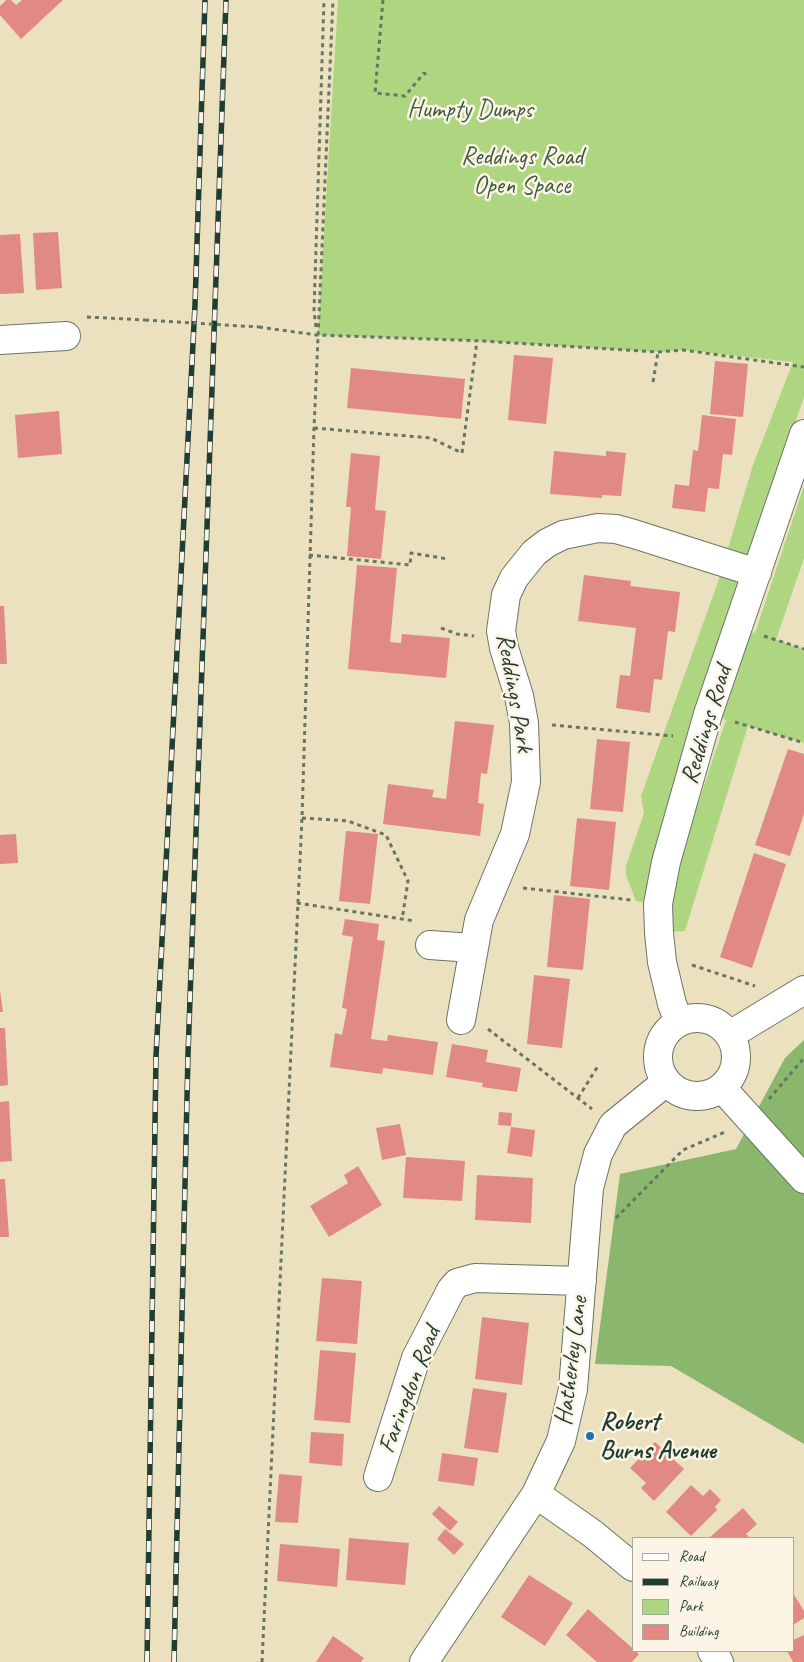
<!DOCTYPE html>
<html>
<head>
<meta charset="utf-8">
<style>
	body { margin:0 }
	#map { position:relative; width:804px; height:1662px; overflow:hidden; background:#ece1be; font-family:Caveat,sans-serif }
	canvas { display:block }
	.legend { position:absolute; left:632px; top:1537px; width:162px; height:115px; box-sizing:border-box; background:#fcf5e5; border:1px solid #a4ab9e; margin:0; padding:6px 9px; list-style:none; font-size:15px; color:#1f3d34 }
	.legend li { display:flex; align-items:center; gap:10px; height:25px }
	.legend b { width:25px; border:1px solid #a4ab9e }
</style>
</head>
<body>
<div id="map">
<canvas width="804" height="1662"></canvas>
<ul class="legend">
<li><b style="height:6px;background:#fff"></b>Road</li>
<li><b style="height:6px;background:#1f3d34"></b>Railway</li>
<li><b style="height:14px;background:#aed580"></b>Park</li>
<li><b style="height:14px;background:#e18a83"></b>Building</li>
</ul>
</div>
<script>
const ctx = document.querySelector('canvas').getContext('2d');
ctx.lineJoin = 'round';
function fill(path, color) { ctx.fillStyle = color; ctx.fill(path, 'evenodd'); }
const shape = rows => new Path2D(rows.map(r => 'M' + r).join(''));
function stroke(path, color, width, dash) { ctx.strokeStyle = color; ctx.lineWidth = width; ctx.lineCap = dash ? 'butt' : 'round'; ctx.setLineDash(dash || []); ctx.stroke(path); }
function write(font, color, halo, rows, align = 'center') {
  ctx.font = font + ' Caveat,sans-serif'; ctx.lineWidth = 5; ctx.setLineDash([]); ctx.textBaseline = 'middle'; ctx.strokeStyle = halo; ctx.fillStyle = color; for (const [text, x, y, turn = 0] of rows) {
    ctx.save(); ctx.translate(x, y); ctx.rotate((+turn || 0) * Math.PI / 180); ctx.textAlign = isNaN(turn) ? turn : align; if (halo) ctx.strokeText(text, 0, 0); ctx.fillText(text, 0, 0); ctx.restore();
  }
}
fill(shape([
	[338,0,804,0,804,397,690,723,643,902,636,901,626,875,626,866,644,813,641,796,718,582,753,465,793,362,683,350,658,352,484,341,318,335],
	[804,486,804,558,776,640,804,649,804,743,748,726,685,931,670,932,673,879,726,720,708,714,738,628,755,633]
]), '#aed580');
fill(shape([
	[804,1040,804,1444,671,1366,595,1364,620,1174,736,1149,785,1058]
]), '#8ab66e');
fill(shape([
	[6,0,11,0,16,5,22,0,63,0,21,39,0,15,0,6],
	[58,232,62,288,36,290,33,233],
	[20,234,24,293,0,294,0,235],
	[514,355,553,358,546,424,508,420],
	[715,361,748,364,743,417,710,414],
	[351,368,465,379,461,419,347,408],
	[59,411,62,454,18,458,15,415],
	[702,415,736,419,732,455,723,454,719,489,708,488,705,512,672,508,675,484,689,486,693,450,698,451],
	[554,451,606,456,606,451,626,453,621,496,602,495,602,498,550,494],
	[351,453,380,456,375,510,386,511,381,559,347,556,351,507,346,507],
	[357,565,397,568,390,642,401,643,402,634,450,638,446,678,348,669],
	[584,575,631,581,630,586,680,592,675,632,668,631,662,680,654,679,650,713,616,708,620,675,630,676,636,628,578,621],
	[0,606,4,606,7,664,0,664],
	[455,721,494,725,487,774,481,773,478,803,484,804,480,836,383,824,388,784,434,790,432,797,446,799],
	[597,739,630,742,623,812,590,809],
	[788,749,804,754,804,814,790,856,755,845],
	[577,818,616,822,609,890,570,886],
	[346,831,378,834,370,904,339,901],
	[16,834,18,863,0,864,0,835],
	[754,853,786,864,752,968,720,957],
	[554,895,590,899,583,970,547,967],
	[345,919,379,924,377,940,385,941,371,1039,387,1041,388,1035,438,1042,433,1075,383,1068,382,1074,330,1067,335,1033,342,1035,347,1009,342,1008,353,937,342,935],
	[534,975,570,979,562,1048,527,1044],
	[0,990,3,1012,0,1012],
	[0,1028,5,1028,8,1085,0,1086],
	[452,1044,488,1050,486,1062,521,1068,517,1092,482,1087,483,1083,446,1077],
	[9,1101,12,1161,0,1162,0,1102],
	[499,1112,512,1113,511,1126,498,1125],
	[400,1124,406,1155,382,1160,376,1128],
	[511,1127,535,1130,532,1157,507,1153],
	[406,1157,465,1161,462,1201,403,1198],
	[358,1166,382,1205,329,1237,310,1206,348,1183,344,1175],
	[477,1175,533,1178,531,1223,475,1220],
	[0,1179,5,1179,9,1237,0,1237],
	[322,1278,362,1281,357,1344,316,1341],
	[482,1317,529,1323,522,1385,475,1379],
	[320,1350,356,1353,350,1423,314,1420],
	[473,1388,507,1393,498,1453,464,1448],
	[311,1432,344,1434,342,1466,309,1463],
	[655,1442,684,1469,654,1501,641,1488,646,1483,630,1468],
	[442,1453,478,1458,474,1486,438,1481],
	[279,1474,302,1476,298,1523,275,1522],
	[691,1485,703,1496,710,1489,721,1500,715,1507,717,1510,691,1536,666,1512],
	[439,1506,458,1522,450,1531,432,1514],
	[743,1508,757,1524,746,1534,750,1538,709,1538],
	[445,1529,464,1544,454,1555,437,1539],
	[349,1538,409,1543,405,1585,346,1580],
	[280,1544,340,1549,337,1587,277,1581],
	[529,1575,573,1603,545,1646,501,1617],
	[793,1593,804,1611,804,1618,793,1625],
	[588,1609,639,1654,632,1662,597,1662,566,1635],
	[804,1635,804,1662,793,1662,787,1651,793,1651,793,1640],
	[333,1636,364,1658,361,1662,316,1662]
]), '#e18a83');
const minor = shape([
	[0,340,66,336],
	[430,945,472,948],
	'658 1057a39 39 0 1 1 78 0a39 39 0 1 1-78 0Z',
	[461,1020,479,920,515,834,526,782,524,723,519,696,504,648,501,631,506,595,514,578,534,553,547,543,563,535,598,528,616,529,634,534,757,573],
	[679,1022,672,1004,662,962,659,933,658,904,666,862,708,714,804,434],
	[730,1035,804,990],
	[722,1088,804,1179],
	[378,1477,416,1358,451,1290,457,1283,475,1278,582,1281],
	[536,1494,593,1534,633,1567],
	[712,1651,719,1662],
	[424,1662,536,1494,561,1441,573,1389,589,1188,598,1154,613,1125,666,1082]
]);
stroke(minor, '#677664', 30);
stroke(shape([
	[383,0,375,93,405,96,424,73,429,77],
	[87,317,145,320],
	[259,327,317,335,484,341,658,352,683,350,804,367],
	[316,327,314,311,324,0],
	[653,382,658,352],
	[314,428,431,438,462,453,477,341],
	[309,555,410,565,411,553,448,559],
	[441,628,457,634,474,636],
	[764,636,804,649],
	[735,722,804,743],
	[552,725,673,736],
	[302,818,348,821,386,835,408,881,402,920],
	[523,888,631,900],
	[297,903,415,921],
	[692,965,755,986],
	[488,1029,592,1109],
	[578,1098,598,1066],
	[769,1099,804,1058],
	[616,1218,683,1150,725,1132],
	[262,1662,302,818,314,428,333,0]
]), '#677664', 3, [4, 4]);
stroke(minor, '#fff', 28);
const rail = shape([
	[147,1662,156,1056,195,305,205,0],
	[174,1662,188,1054,226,0]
]);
stroke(rail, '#1f3d34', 5.5);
stroke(rail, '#fcf5e5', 4, [11]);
stroke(shape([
	[145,320,259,327]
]), '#677664', 3, [4, 4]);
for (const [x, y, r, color] of [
	[590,1436,5,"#1f6fb2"]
]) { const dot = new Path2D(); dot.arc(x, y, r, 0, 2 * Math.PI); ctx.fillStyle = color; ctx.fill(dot); stroke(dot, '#fcf5e5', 2); }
write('25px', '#3c5b43', '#fcf5e5', [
	["Humpty Dumps",470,110],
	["Reddings Road",522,157],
	["Open Space",522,186]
]);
write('25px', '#1f3d34', '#fcf5e5', [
	["Reddings Park",514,693,80],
	["Reddings Road",707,725,-73],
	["Hatherley Lane",572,1361,-83],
	["Faringdon Road",410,1390,-69]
]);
write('bold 25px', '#1f3d34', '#fcf5e5', [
	["Robert",600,1422],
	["Burns Avenue",600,1451]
], 'left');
</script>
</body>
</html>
